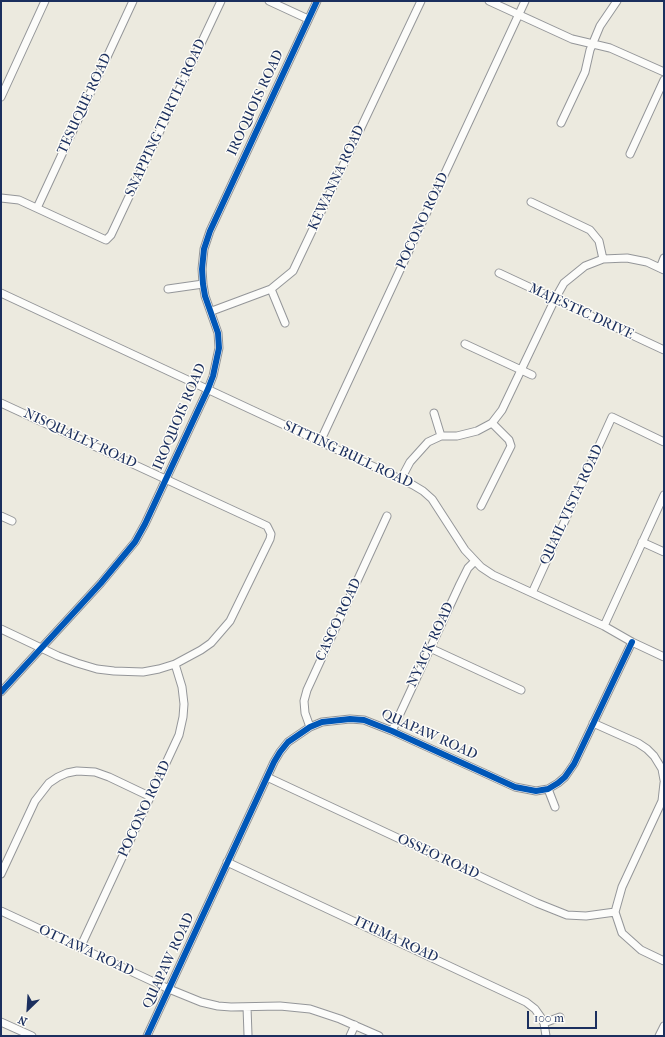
<!DOCTYPE html>
<html>
<head>
<meta charset="utf-8">
<style>
	body { margin:0 }
	#map { position:relative; width:665px; height:1037px; overflow:hidden; background:#eceadf; font-family:"IM FELL French Canon",serif }
	canvas { display:block }
	.frame { position:absolute; inset:0; border:2px solid #1b2f5e; pointer-events:none }
	.north { position:absolute; left:8px; top:989px; width:40px; height:40px; -webkit-text-stroke:3px #fdfcf7; paint-order:stroke; rotate:205deg; font-size:11px; font-weight:700; line-height:16px; text-align:center; color:#1b2f5e }
	.north::after { content:''; display:block; margin:auto; width:14px; height:18px; background:#1b2f5e; clip-path:polygon(50% 0,100% 100%,50% 72%,0 100%) }
	.scale { position:absolute; left:527px; top:1011px; width:70px; height:18px; box-sizing:border-box; border:2px solid #1b2f5e; border-top:0; padding-left:5px; font-size:12px; line-height:14px; white-space:nowrap; color:#1b2f5e; -webkit-text-stroke:3px #fdfcf7; paint-order:stroke }
</style>
</head>
<body>
<div id="map">
<canvas width="665" height="1037"></canvas>
<div class="frame"></div>
<div class="north">N</div>
<div class="scale">100 m</div>
</div>
<script>
const ctx = document.querySelector('canvas').getContext('2d');
ctx.lineJoin = 'round';
const shape = rows => new Path2D(rows.map(r => 'M' + r).join(''));
function stroke(path, color, width, dash) { ctx.strokeStyle = color; ctx.lineWidth = width; ctx.lineCap = dash ? 'butt' : 'round'; ctx.setLineDash(dash || []); ctx.stroke(path); }
function write(font, color, halo, rows, align = 'center') {
  ctx.font = font + ' "IM FELL French Canon",serif'; ctx.lineWidth = 3; ctx.setLineDash([]); ctx.textBaseline = 'middle'; ctx.strokeStyle = halo; ctx.fillStyle = color; for (const [text, x, y, turn = 0] of rows) {
    ctx.save(); ctx.translate(x, y); ctx.rotate((+turn || 0) * Math.PI / 180); ctx.textAlign = isNaN(turn) ? turn : align; if (halo) ctx.strokeText(text, 0, 0); ctx.fillText(text, 0, 0); ctx.restore();
  }
}
const minor = shape([
	[269,1,308,19],
	[489,1,572,39,610,48,664,72],
	[1,97,45,1],
	[561,123,585,72,590,50,600,26,617,1],
	[630,154,664,80],
	[1,198,19,200,106,240,111,235,221,1],
	[531,202,590,230,599,241,603,259],
	[37,208,133,1],
	[660,268,664,258],
	[499,273,664,350],
	[168,289,203,284],
	[271,289,285,323],
	[1,293,413,485,423,491,432,499,465,550,481,567,493,575,604,626,632,642,664,657],
	[212,311,271,289,293,271,421,1],
	[465,344,532,375],
	[1,403,267,526,271,534,270,539,230,621,211,643,201,650,175,664,159,669,143,672,114,671,97,669,77,663,58,656,1,629],
	[434,413,441,436],
	[320,442,525,1],
	[401,479,410,462,428,442,441,436,457,436,477,431,492,423,502,410,555,299,564,283,585,266,603,259,627,258,647,262,664,270],
	[481,506,511,446,509,440,492,423],
	[1,516,12,521],
	[642,542,664,552],
	[532,593,612,417,664,442],
	[604,626,664,495],
	[430,648,521,690],
	[1,692,101,583,135,542,145,524,208,389,213,376,219,348,218,333,205,296,203,284,202,269,204,249,210,231,317,1],
	[593,723,638,743,647,749,654,756,662,769,664,780],
	[310,727,305,713,304,701,307,690,387,516],
	[392,731,460,584,468,568,474,562],
	[267,777,537,903,567,915,586,916,615,912],
	[664,783,662,801,622,887,615,912,622,933,641,950,664,961],
	[548,789,555,807],
	[227,862,526,1002,535,1009,540,1016,544,1023,546,1036],
	[1,874,35,801,49,783,58,777,67,773,77,771,95,772,109,777,151,797],
	[1,911,169,989,201,1002,218,1006,231,1007,280,1006,310,1009,340,1019,379,1036],
	[80,948,179,735,183,717,184,704,182,687,175,664],
	[247,1007,248,1035],
	[1,1022,32,1036],
	[544,1023,560,1017],
	[147,1036,274,762,280,752,288,742,310,727,322,722,350,719,364,720,392,731,515,787,536,791,548,789,558,783,565,777,574,764,632,642],
	[350,1036,355,1025],
	[659,1036,664,1026]
]);
stroke(minor, '#949699', 9);
stroke(minor, '#fcfcfa', 7);
stroke(shape([
	[1,692,101,583,135,542,145,524,208,389,213,376,219,348,218,333,205,296,203,284,202,269,204,249,210,231,317,1],
	[147,1036,274,762,280,752,288,742,310,727,322,722,350,719,364,720,392,731,515,787,536,791,548,789,558,783,565,777,574,764,632,642]
]), '#0057b8', 6);
write('14px', '#1b2f5e', '#fdfcf7', [
	["IROQUOIS ROAD",256,103,-65],
	["TESUQUE ROAD",85,104,-65],
	["SNAPPING TURTLE ROAD",166,118,-65],
	["KEWANNA ROAD",337,178,-65],
	["POCONO ROAD",423,221,-65],
	["MAJESTIC DRIVE",581,312,25],
	["IROQUOIS ROAD",180,417,-67],
	["NISQUALLY ROAD",80,439,25],
	["SITTING BULL ROAD",348,455,25],
	["QUAIL VISTA ROAD",572,505,-65],
	["CASCO ROAD",339,620,-65],
	["NYACK ROAD",431,645,-65],
	["QUAPAW ROAD",429,735,24],
	["POCONO ROAD",145,809,-65],
	["OSSEO ROAD",438,857,25],
	["ITUMA ROAD",396,940,25],
	["OTTAWA ROAD",86,951,25],
	["QUAPAW ROAD",169,961,-65]
]);
</script>
</body>
</html>
